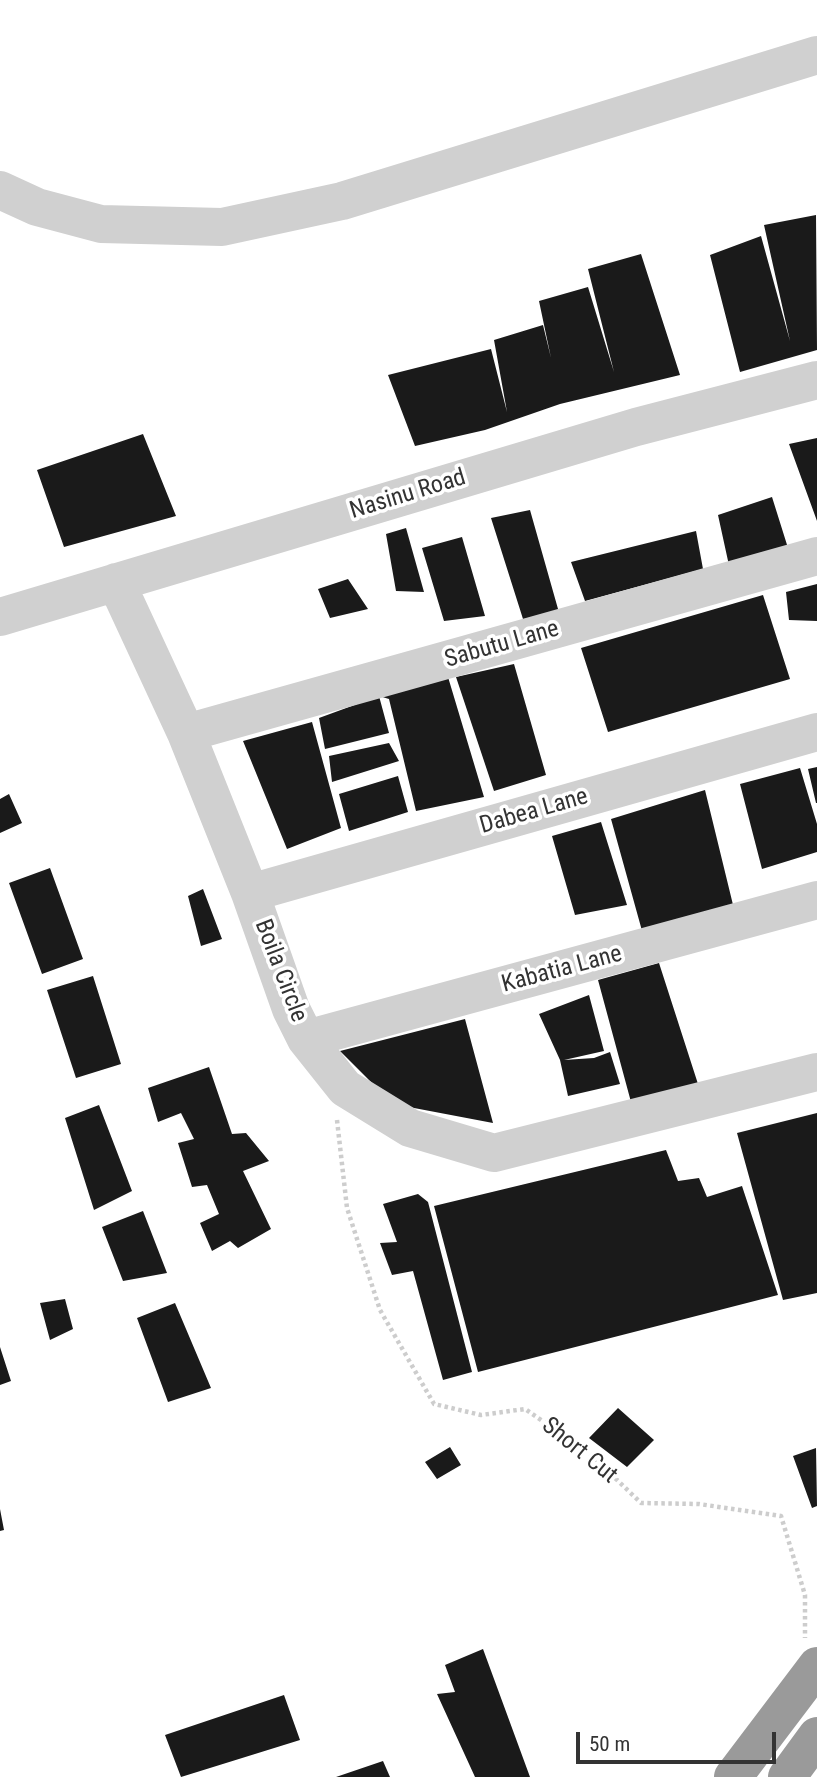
<!DOCTYPE html>
<html>
<head>
<meta charset="utf-8">
<style>
	body { margin:0 }
	#map { position:relative; width:817px; height:1777px; overflow:hidden; background:#fff; font-family:"Roboto Condensed",sans-serif }
	canvas { display:block }
	.scale { position:absolute; left:576px; top:1732px; width:200px; height:32px; box-sizing:border-box; border:4px solid #333; border-top:0; padding-left:9px; font-size:21px; line-height:24px; white-space:nowrap; color:#333; -webkit-text-stroke:5px #fff; paint-order:stroke }
</style>
</head>
<body>
<div id="map">
<canvas width="817" height="1777"></canvas>
<div class="scale">50 m</div>
</div>
<script>
const ctx = document.querySelector('canvas').getContext('2d');
ctx.lineJoin = 'round';
function fill(path, color) { ctx.fillStyle = color; ctx.fill(path, 'evenodd'); }
const shape = rows => new Path2D(rows.map(r => 'M' + r).join(''));
function stroke(path, color, width, dash) { ctx.strokeStyle = color; ctx.lineWidth = width; ctx.lineCap = dash ? 'butt' : 'round'; ctx.setLineDash(dash || []); ctx.stroke(path); }
function write(font, color, halo, rows, align = 'center') {
  ctx.font = font + ' "Roboto Condensed",sans-serif'; ctx.lineWidth = 7; ctx.setLineDash([]); ctx.textBaseline = 'middle'; ctx.strokeStyle = halo; ctx.fillStyle = color; for (const [text, x, y, turn = 0] of rows) {
    ctx.save(); ctx.translate(x, y); ctx.rotate((+turn || 0) * Math.PI / 180); ctx.textAlign = isNaN(turn) ? turn : align; if (halo) ctx.strokeText(text, 0, 0); ctx.fillText(text, 0, 0); ctx.restore();
  }
}
fill(shape([
	[816,215,817,350,740,372,710,255,761,236,790,341,764,225],
	[641,254,680,375,560,404,485,430,415,446,388,375,491,349,507,412,494,340,543,325,551,358,539,301,588,287,614,372,588,269],
	[143,434,176,516,64,547,37,470],
	[817,438,817,521,789,444],
	[772,497,788,548,730,570,718,515],
	[530,510,560,616,523,619,491,518],
	[406,528,424,592,396,591,386,534],
	[696,531,703,569,585,601,571,562],
	[462,537,485,616,444,621,422,548],
	[348,579,368,609,330,618,318,589],
	[817,584,817,621,789,620,786,592],
	[763,595,790,679,608,732,581,648],
	[514,664,546,775,494,791,456,677],
	[448,677,484,797,416,811,389,699,379,696,389,733,325,749,319,718,379,696],
	[312,722,341,828,287,849,243,741],
	[389,743,399,761,332,782,329,756],
	[817,767,817,803,816,803,808,769],
	[800,768,817,824,817,852,762,869,740,784],
	[398,776,408,812,349,831,339,794],
	[705,790,735,913,644,938,611,819],
	[9,794,22,823,0,833,0,799],
	[601,822,627,905,575,915,552,836],
	[50,868,83,959,42,974,9,883],
	[203,889,222,939,201,946,188,896],
	[659,963,698,1084,631,1102,598,980],
	[93,976,121,1064,76,1078,47,990],
	[589,995,604,1051,564,1060,594,1058,610,1052,620,1084,568,1096,560,1060,539,1014],
	[465,1019,493,1123,393,1104,340,1051],
	[209,1067,232,1134,246,1133,269,1161,243,1171,271,1229,238,1248,230,1241,212,1251,200,1223,219,1214,207,1185,192,1187,178,1143,194,1139,181,1113,158,1122,148,1088],
	[99,1105,132,1191,94,1210,65,1118],
	[817,1113,817,1293,783,1300,737,1133],
	[666,1150,678,1181,699,1178,707,1197,742,1186,778,1295,478,1372,434,1206],
	[418,1194,428,1202,472,1372,443,1380,413,1271,392,1275,380,1243,397,1242,383,1204],
	[143,1211,167,1273,123,1281,102,1227],
	[65,1299,73,1329,50,1340,40,1303],
	[175,1303,211,1388,168,1402,137,1318],
	[0,1347,11,1381,0,1385],
	[618,1408,654,1440,627,1467,589,1438],
	[450,1447,461,1465,437,1479,425,1462],
	[816,1448,817,1506,812,1508,793,1456],
	[0,1509,4,1530,0,1531],
	[483,1649,530,1777,475,1777,437,1694,455,1692,445,1665],
	[284,1695,300,1740,181,1777,165,1735],
	[383,1761,390,1777,336,1777]
]), '#1a1a1a');
stroke(shape([
	[337,1120,347,1208,380,1310,434,1404,481,1415,525,1409,589,1453,641,1503,699,1504,781,1516,805,1595,805,1638]
]), '#cdcdcd', 4.5, [3.5, 3.5]);
stroke(shape([
	[0,190,37,207,101,224,222,227,342,201,817,55],
	[116,582,186,733,250,893,291,1009,306,1039,345,1088,410,1128,494,1153,817,1072],
	[0,617,636,427,817,380],
	[186,733,817,556],
	[250,893,817,732],
	[306,1039,817,900]
]), '#d0d0d0', 38);
stroke(shape([
	[733,1777,817,1666],
	[787,1777,817,1736]
]), '#9a9a9a', 38);
write('24px', '#333', '#fff', [
	["Nasinu Road",408,495,-17],
	["Sabutu Lane",502,645,-16],
	["Dabea Lane",534,812,-16],
	["Kabatia Lane",562,970,-15],
	["Boila Circle",280,971,69],
	["Short Cut",579,1451,39]
]);
</script>
</body>
</html>
